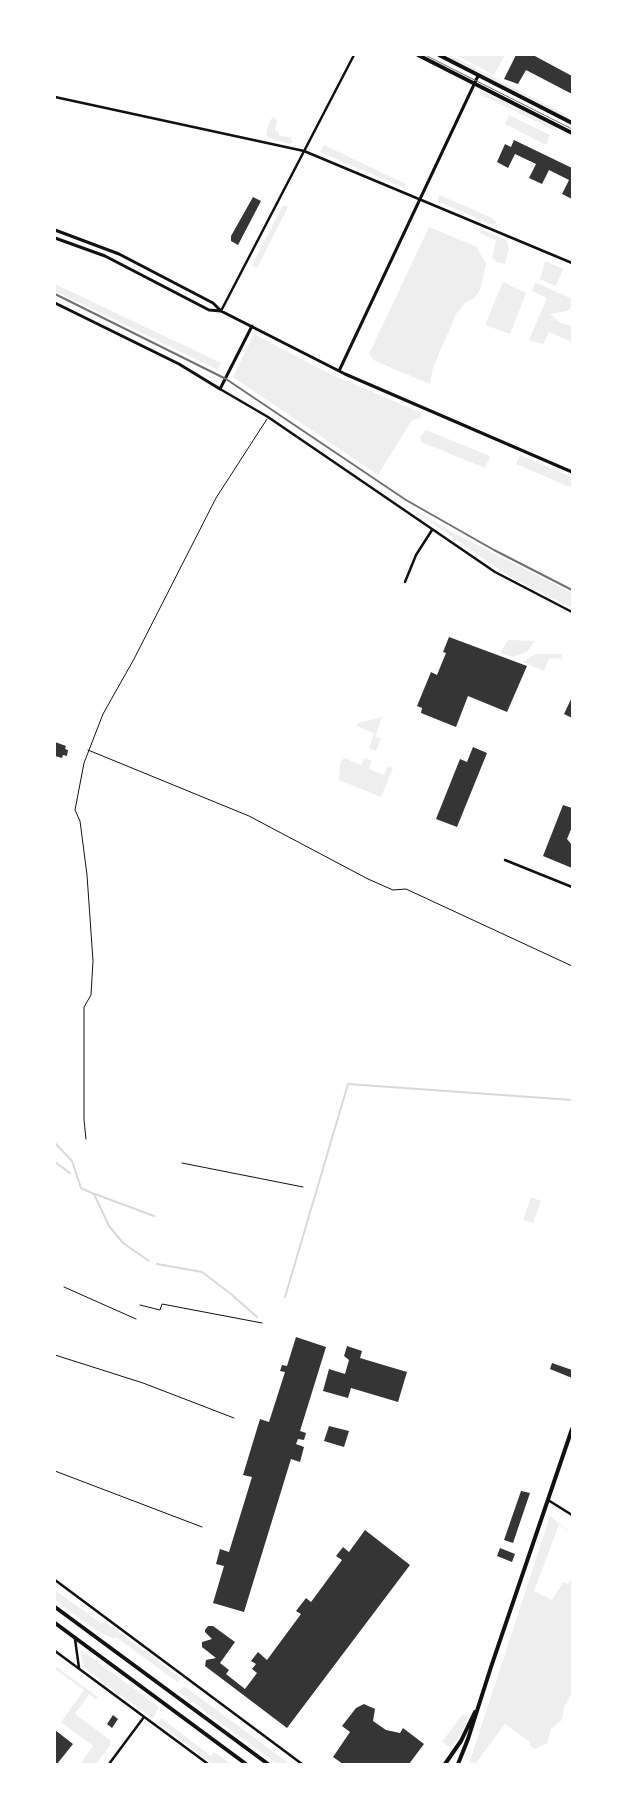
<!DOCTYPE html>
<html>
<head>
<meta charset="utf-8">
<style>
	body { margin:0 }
	#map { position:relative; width:627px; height:1819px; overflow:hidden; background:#fff; font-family:Commissioner,sans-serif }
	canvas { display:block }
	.frame { position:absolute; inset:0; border:56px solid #fff; pointer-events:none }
</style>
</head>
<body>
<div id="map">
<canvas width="627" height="1819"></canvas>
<div class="frame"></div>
</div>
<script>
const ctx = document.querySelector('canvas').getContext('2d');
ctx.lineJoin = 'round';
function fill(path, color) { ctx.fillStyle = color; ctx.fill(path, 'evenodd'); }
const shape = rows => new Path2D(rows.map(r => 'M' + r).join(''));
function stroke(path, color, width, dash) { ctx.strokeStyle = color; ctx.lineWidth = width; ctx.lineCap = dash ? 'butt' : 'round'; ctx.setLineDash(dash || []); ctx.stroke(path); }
fill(shape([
	[450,55,565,114,563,117,448,58],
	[456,55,505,55,494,75],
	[481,91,557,127,556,131,479,94],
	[509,115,550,135,546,145,505,124],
	[274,117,277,121,275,130,279,133,279,136,290,137,293,142,290,144,269,138,266,134,270,120],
	[324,145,406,184,404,188,320,152],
	[440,195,492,218,496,222,495,226,437,201],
	[283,205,288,207,257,268,252,266],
	[429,227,477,247,486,264,480,290,474,299,467,301,456,314,433,368,430,384,375,361,369,354],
	[481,229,506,240,509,248,505,264,497,262,492,258,496,240,480,233],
	[545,261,563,269,556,286,540,279],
	[503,282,526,293,510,334,485,325],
	[535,282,572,299,572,305,568,311,550,314,561,323,572,326,572,342,549,332,543,344,529,340,547,298,532,291],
	[55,284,221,363,218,370,55,291],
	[254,334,330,374,422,413,420,418,412,420,378,475,233,377],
	[426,430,490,456,485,468,421,442,420,437],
	[520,455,572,477,572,488,516,464],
	[409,507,454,533,572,593,572,608,507,575],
	[508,640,534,641,528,651,513,657,500,653],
	[535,654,562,654,562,659,549,658,544,671,523,662],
	[382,717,375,736,381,739,376,751,369,748,374,733,356,726,358,723],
	[344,758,361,765,365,758,372,761,369,769,384,775,388,766,393,768,381,797,339,780,340,763],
	[531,1197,541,1201,533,1223,523,1220],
	[550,1516,572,1534,559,1525,534,1591,552,1600,563,1582,568,1584,572,1578,572,1693,564,1707,562,1720,551,1729,547,1743,535,1749,530,1746,530,1742,505,1724,475,1764,469,1764],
	[55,1590,102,1624,104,1621,181,1678,177,1682,116,1637,114,1639,97,1631,55,1600],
	[81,1650,159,1707,153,1719,88,1671,82,1662],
	[55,1666,98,1697,96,1699,89,1694,75,1714,110,1740,110,1745,96,1764,80,1764,93,1746,61,1722,84,1690,55,1669],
	[184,1686,290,1764,277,1764,179,1692],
	[462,1715,468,1717,464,1729,451,1748,442,1742],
	[161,1718,211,1756,214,1752,231,1764,213,1764,158,1723]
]), '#eee');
stroke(shape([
	[55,1143,72,1161,81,1188,94,1194,109,1226,123,1243,149,1261],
	[55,1162,70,1173],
	[95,1194,154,1216],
	[157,1264,202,1272,231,1294,257,1317],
	[285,1297,348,1084,572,1100]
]), '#d9d9d9', 2);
fill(shape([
	[516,55,533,55,572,76,572,94,526,70,518,84,504,79],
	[514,140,572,168,572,199,562,194,569,180,549,170,542,184,529,178,536,164,515,154,508,168,497,162,505,144,511,147],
	[253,197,261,201,238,245,231,241,231,236],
	[449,637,527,666,507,712,468,696,456,727,421,713,422,708,417,706,431,672,437,675,446,653,443,652],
	[572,697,572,718,564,714],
	[55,742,66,746,65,749,68,750,67,756,63,755,62,758,55,756],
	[473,747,487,753,457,827,436,819,460,759,467,762],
	[563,805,572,808,572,827,567,839,572,845,572,868,543,856],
	[296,1337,326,1347,300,1431,306,1433,304,1440,298,1439,296,1444,304,1447,300,1462,291,1459,244,1612,213,1603,224,1566,216,1564,220,1549,229,1552,252,1477,243,1475,260,1419,269,1422,285,1372,280,1371,282,1365,287,1366],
	[347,1346,362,1351,360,1358,407,1372,398,1402,351,1388,348,1398,323,1391,329,1369,345,1374,349,1360,344,1356],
	[552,1363,572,1370,572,1378,550,1369],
	[329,1426,349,1431,344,1447,324,1441],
	[521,1491,530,1493,513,1543,504,1540],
	[365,1530,410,1565,287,1728,205,1666,206,1660,216,1658,202,1647,202,1642,212,1639,205,1632,205,1630,208,1626,213,1626,235,1642,220,1663,229,1670,226,1674,245,1689,257,1673,252,1669,256,1664,251,1661,258,1652,267,1660,301,1614,296,1611,306,1598,311,1602,342,1560,336,1556,343,1547,349,1552],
	[500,1548,515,1554,512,1562,497,1556],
	[364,1704,375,1709,373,1721,386,1730,400,1733,403,1728,424,1744,409,1764,343,1764,333,1757,350,1732,342,1726,356,1708],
	[113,1715,118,1719,112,1728,107,1724],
	[55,1730,73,1744,57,1764,55,1764]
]), '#353535');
stroke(shape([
	[182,1163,303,1187],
	[64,1287,136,1319],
	[140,1305,160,1310,162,1304,262,1323],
	[55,1355,143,1383,234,1418],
	[55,1471,202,1527]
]), '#111', 1);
stroke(shape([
	[88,750,249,816,368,879,393,890,406,889,572,966],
	[86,1139,84,1120,84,1007,91,995,93,961,87,875,80,821,75,810,84,763,103,714,134,659,216,498,267,419]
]), '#111', 1);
stroke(shape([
	[55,97,304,151,572,263],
	[221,311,354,55],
	[220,389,268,417,495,572,572,612],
	[405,582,416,555,432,530],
	[505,860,572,887],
	[548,1500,572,1515],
	[55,1580,302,1764],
	[75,1639,79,1668],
	[55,1651,208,1764],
	[109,1764,144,1717]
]), '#111', 2.5);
stroke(shape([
	[55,230,119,254,213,303,221,311,345,374,572,472],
	[55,238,105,256,209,310,221,311],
	[55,303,179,364,220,389,252,326],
	[339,371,478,76]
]), '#111', 3);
stroke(shape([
	[418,55,572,133],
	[439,55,572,123],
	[55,1607,268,1764],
	[55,1623,246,1764],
	[445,1764,461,1741,475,1712],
	[458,1764,468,1739,491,1667,572,1429]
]), '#111', 4);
stroke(shape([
	[425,55,572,129]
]), '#707070', 1);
stroke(shape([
	[55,294,226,379,406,500,494,550,572,590]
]), '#707070', 2);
</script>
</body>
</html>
